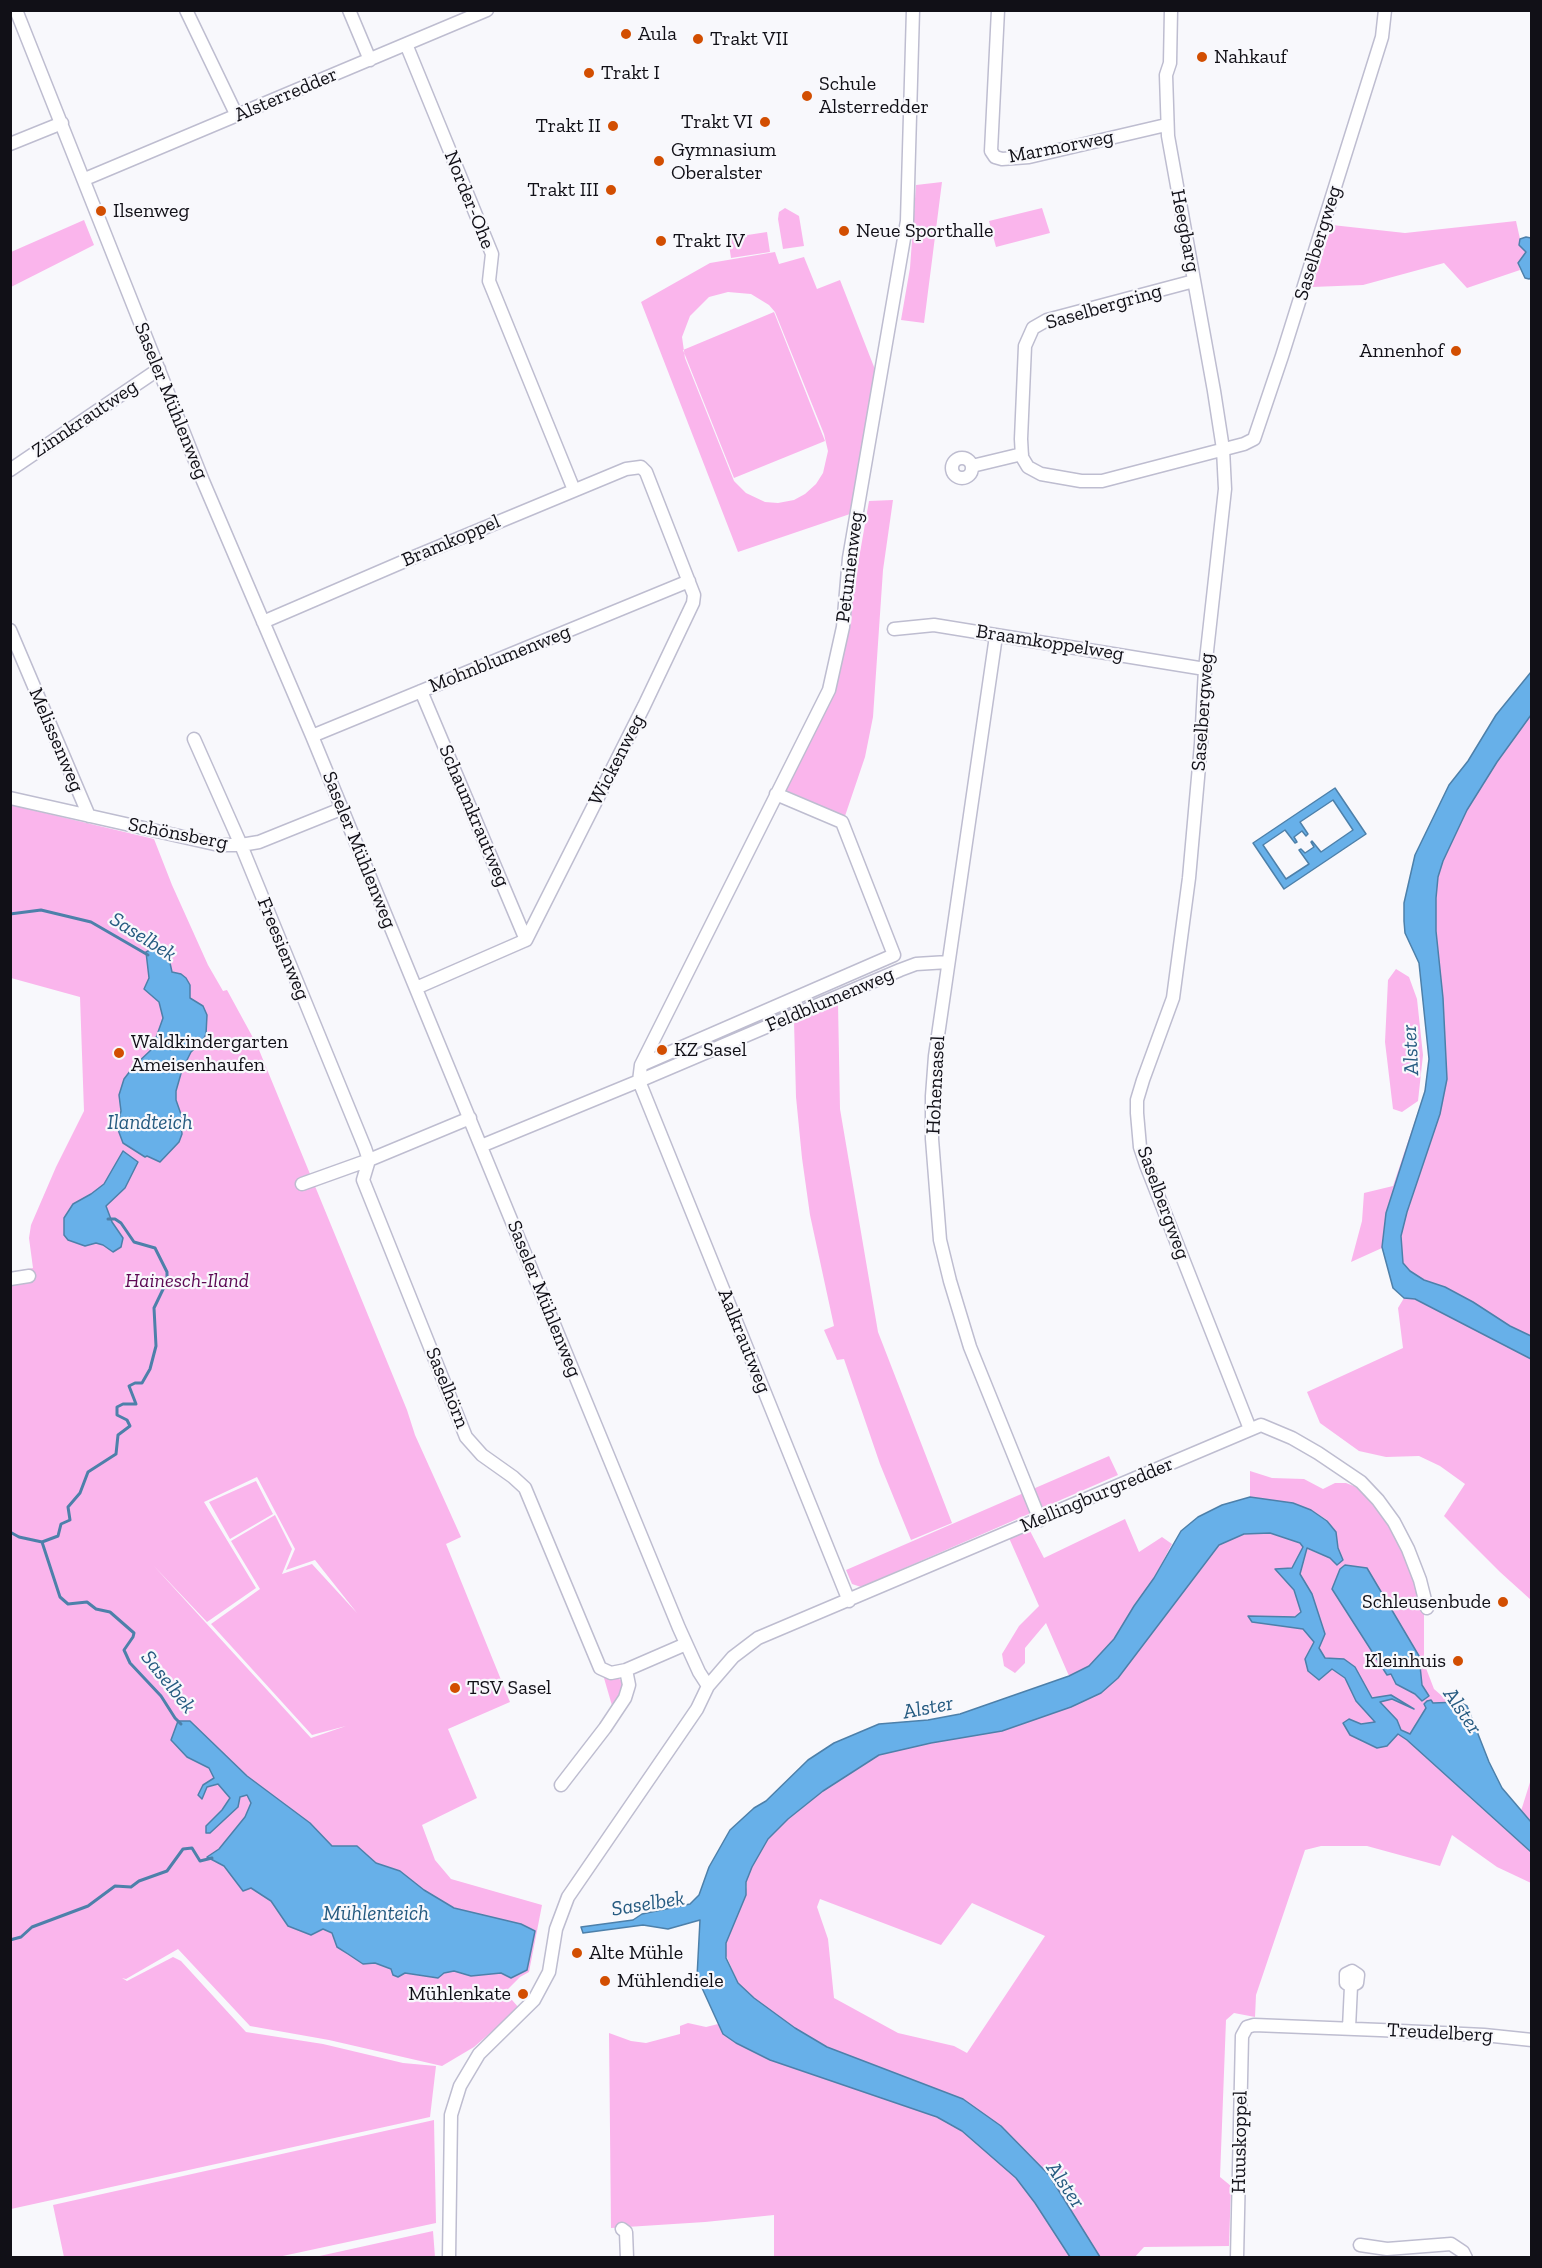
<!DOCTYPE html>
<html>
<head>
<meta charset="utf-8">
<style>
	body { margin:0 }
	#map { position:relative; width:1542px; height:2268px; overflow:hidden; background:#f8f8fc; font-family:"Zilla Slab",serif }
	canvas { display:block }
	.frame { position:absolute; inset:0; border:12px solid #111017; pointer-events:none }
</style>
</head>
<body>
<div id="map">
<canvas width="1542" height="2268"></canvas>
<div class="frame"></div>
</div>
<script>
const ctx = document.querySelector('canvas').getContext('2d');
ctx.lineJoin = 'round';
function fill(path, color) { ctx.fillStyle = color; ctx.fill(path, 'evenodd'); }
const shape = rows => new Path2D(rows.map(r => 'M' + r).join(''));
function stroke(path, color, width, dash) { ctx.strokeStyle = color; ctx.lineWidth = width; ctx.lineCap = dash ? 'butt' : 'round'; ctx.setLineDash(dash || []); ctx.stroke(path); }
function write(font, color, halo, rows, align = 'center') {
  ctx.font = font + ' "Zilla Slab",serif'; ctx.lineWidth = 4.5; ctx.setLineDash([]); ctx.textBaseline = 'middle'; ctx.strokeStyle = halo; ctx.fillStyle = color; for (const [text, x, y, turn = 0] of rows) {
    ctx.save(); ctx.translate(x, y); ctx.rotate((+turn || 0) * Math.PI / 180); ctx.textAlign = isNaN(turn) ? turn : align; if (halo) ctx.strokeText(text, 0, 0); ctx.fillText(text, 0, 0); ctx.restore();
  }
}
fill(shape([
	[942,182,924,323,901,320,910,268,916,185],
	[785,208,799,216,804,246,783,249,778,219,779,212],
	[1042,208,1050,233,996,247,989,221],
	[84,220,94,245,11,287,11,252],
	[1516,221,1520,239,1519,245,1526,252,1518,263,1520,270,1467,288,1444,263,1363,285,1312,287,1332,225,1405,233],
	[767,232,770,252,731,258,728,238],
	[775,252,779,264,804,257,817,289,840,280,876,372,850,514,738,552,641,302,710,263],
	[728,292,751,294,769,305,775,312,824,434,828,451,823,473,816,484,805,494,794,500,778,503,765,502,746,493,734,481,685,358,682,337,690,316,709,297],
	[774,312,825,441,734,478,683,350],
	[893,500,883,570,873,717,865,757,845,816,785,790,815,733,833,691,847,627,869,501],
	[1531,672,1531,1600,1500,1572,1444,1516,1465,1484,1440,1466,1419,1456,1386,1457,1359,1451,1320,1423,1307,1392,1403,1348,1398,1308,1404,1298,1393,1288,1382,1248,1351,1262,1362,1221,1364,1193,1393,1186,1425,1091,1429,1059,1419,963,1405,933,1404,903,1415,855,1449,785,1468,761,1496,715],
	[11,805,154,839,172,885,208,965,223,991,227,990,257,1045,407,1410,415,1435,461,1537,446,1544,510,1702,448,1729,477,1798,422,1825,435,1860,451,1879,542,1905,529,1972,520,1977,505,1992,519,2008,474,2047,442,2066,329,2040,250,2026,178,1949,126,1979,122,1978,127,1981,173,1957,181,1961,246,2032,323,2044,403,2063,436,2066,430,2117,11,2209,10,1283,12,1282,11,1272,33,1268,29,1238,31,1225,56,1167,84,1111,80,997,11,978],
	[257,1477,295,1549,286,1570,315,1560,357,1613,312,1564,282,1574,292,1549,275,1515,231,1541,260,1589,211,1624,312,1735,346,1726,311,1738,153,1565,207,1622,256,1588,204,1502],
	[1396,969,1409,977,1417,999,1423,1055,1418,1101,1402,1112,1393,1109,1385,1042,1388,980],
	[838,1003,840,1109,878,1332,952,1523,911,1540,880,1464,844,1359,837,1360,824,1330,834,1326,810,1215,802,1158,796,1097,794,1021],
	[1109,1456,1118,1475,861,1587,852,1584,846,1570],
	[1250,1471,1272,1478,1304,1479,1323,1489,1335,1483,1346,1483,1359,1488,1385,1515,1407,1557,1424,1605,1424,1663,1434,1689,1449,1702,1433,1703,1447,1775,1469,1797,1531,1852,1531,1883,1497,1867,1452,1835,1440,1866,1367,1846,1321,1846,1305,1850,1256,1995,1255,2017,1234,2013,1226,2020,1220,2177,1231,2186,1229,2246,1144,2247,1134,2258,774,2258,774,2215,705,2222,611,2228,609,2033,631,2041,646,2043,680,2034,680,2026,688,2023,706,2027,718,2024,753,1998,738,1983,725,1953,726,1943,747,1887,746,1882,752,1867,768,1839,788,1819,823,1791,879,1755,931,1743,1002,1731,1071,1707,1101,1693,1118,1678,1219,1545,1244,1534,1270,1533,1300,1543,1305,1548,1330,1558,1337,1565,1338,1548,1336,1532,1327,1520,1311,1510,1293,1503,1250,1497],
	[820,1899,941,1945,972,1903,1045,1936,967,2053,954,2046,898,2033,834,1998,828,1939,817,1907],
	[256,1481,273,1514,230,1539,209,1502],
	[1125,1519,1139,1552,1162,1537,1172,1544,1154,1578,1134,1606,1114,1639,1089,1666,1069,1676,1046,1623,1025,1648,1025,1663,1015,1673,1004,1666,1002,1654,1019,1626,1039,1606,1009,1538,1029,1529,1044,1558],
	[617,1677,625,1684,623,1695,613,1709,604,1678],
	[1531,1779,1531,1822,1521,1811],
	[434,2120,436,2223,278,2257,64,2257,53,2205],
	[433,2231,435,2257,315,2257]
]), '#fab5ec');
const water = shape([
	[1526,237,1531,238,1531,278,1529,279,1525,278,1518,263,1526,252,1519,245,1520,239,1526,237],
	[1531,672,1531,715,1497,762,1467,810,1443,861,1438,877,1436,898,1436,931,1443,998,1447,1079,1440,1114,1407,1212,1401,1236,1403,1263,1410,1271,1424,1280,1445,1287,1473,1302,1510,1326,1531,1336,1531,1359,1415,1299,1404,1298,1393,1288,1382,1247,1386,1213,1425,1091,1429,1059,1419,963,1405,933,1404,921,1404,903,1415,855,1449,785,1468,761,1496,715,1531,672],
	[1335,788,1366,834,1284,889,1253,843,1335,788],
	[1333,800,1353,830,1321,852,1312,841,1311,842,1314,847,1305,853,1301,849,1299,850,1309,864,1286,879,1263,845,1285,830,1295,843,1297,842,1294,837,1302,831,1306,836,1308,834,1300,822,1333,800],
	[150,950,156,950,170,963,172,972,181,974,186,978,190,985,190,998,203,1006,207,1015,206,1034,201,1043,191,1052,182,1070,176,1091,176,1100,183,1120,181,1124,182,1134,179,1142,160,1162,147,1156,145,1157,123,1143,117,1127,121,1111,119,1095,124,1079,134,1066,152,1049,163,1018,159,1002,144,989,149,978,146,952,150,950],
	[123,1151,138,1162,125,1188,106,1206,112,1222,123,1238,121,1247,113,1252,103,1245,96,1243,85,1246,68,1240,64,1235,64,1218,73,1204,91,1194,104,1184,123,1151],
	[1250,1497,1293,1503,1311,1510,1327,1521,1336,1532,1338,1548,1343,1560,1337,1565,1330,1558,1307,1548,1300,1574,1312,1594,1325,1634,1319,1648,1325,1658,1344,1659,1355,1667,1372,1698,1391,1695,1414,1709,1392,1699,1380,1702,1397,1720,1401,1730,1410,1734,1426,1708,1424,1704,1427,1701,1431,1700,1433,1703,1459,1702,1467,1706,1489,1762,1502,1788,1531,1822,1531,1852,1407,1740,1398,1734,1387,1746,1377,1748,1350,1735,1343,1723,1349,1719,1361,1724,1375,1722,1356,1701,1345,1678,1332,1669,1319,1680,1308,1671,1305,1659,1314,1642,1303,1629,1252,1622,1248,1616,1295,1617,1301,1612,1294,1590,1275,1569,1292,1568,1303,1547,1300,1543,1270,1533,1244,1534,1219,1545,1118,1678,1101,1693,1071,1707,1002,1731,931,1743,879,1755,823,1791,788,1819,768,1839,752,1867,746,1882,746,1895,726,1943,726,1958,738,1983,754,1998,795,2028,827,2047,963,2099,1001,2126,1049,2175,1100,2257,1070,2257,1035,2203,1016,2178,962,2131,937,2117,770,2060,736,2043,723,2034,697,1977,700,1920,668,1929,643,1925,583,1933,581,1927,633,1920,642,1914,690,1904,699,1895,709,1867,730,1830,754,1808,766,1801,808,1760,834,1743,879,1724,928,1720,960,1714,1069,1676,1089,1666,1114,1639,1134,1606,1154,1578,1181,1531,1198,1517,1222,1505,1250,1497],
	[1345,1565,1367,1568,1419,1656,1422,1685,1429,1696,1422,1701,1415,1694,1396,1684,1391,1674,1387,1675,1332,1589,1340,1569,1345,1565],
	[178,1721,190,1721,247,1776,310,1823,332,1846,357,1846,376,1863,400,1871,424,1890,454,1908,521,1924,535,1931,527,1970,511,1978,501,1973,471,1976,454,1971,444,1973,438,1978,405,1973,398,1977,393,1975,391,1969,375,1963,363,1964,348,1954,337,1947,332,1933,323,1929,311,1935,288,1926,271,1901,251,1888,243,1891,224,1866,207,1857,219,1849,245,1817,251,1803,247,1795,240,1797,238,1807,210,1833,206,1833,206,1826,222,1810,230,1798,218,1784,207,1787,202,1799,198,1795,203,1785,214,1778,209,1768,187,1757,171,1740,178,1721]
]);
fill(water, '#67b0e9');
stroke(water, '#4d80aa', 1.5);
stroke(shape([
	[10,914,41,910,91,922,148,955],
	[108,1219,115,1219,121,1223,134,1242,155,1248,167,1272,167,1281,154,1308,156,1346,150,1369,142,1383,135,1383,129,1386,136,1404,123,1404,117,1407,117,1415,127,1420,130,1426,118,1435,116,1454,88,1472,80,1493,68,1507,70,1520,61,1524,58,1536,42,1542,60,1597,68,1604,87,1602,96,1609,110,1612,134,1633,133,1637,124,1650,130,1663,161,1696,175,1718,181,1724],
	[10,1532,19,1537,42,1542],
	[10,1940,21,1937,32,1927,88,1906,115,1886,131,1887,139,1881,167,1871,183,1849,192,1848,200,1861,212,1858]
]), '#4d80aa', 3);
const street = shape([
	[16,10,203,481,312,736,679,1628,699,1672,708,1686],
	[186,10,237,116],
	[349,10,370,60],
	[998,10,991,151,995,157,1002,159,1029,157,1166,125],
	[1171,10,1170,63,1166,75,1168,136,1214,391,1223,449,1225,489,1205,669,1201,744,1189,878,1173,998,1143,1080,1137,1100,1137,1113,1140,1147,1146,1165,1250,1429],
	[406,44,492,254,489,281,574,490],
	[10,144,62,123],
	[85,179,487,10],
	[1194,281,1047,320,1033,328,1025,346,1021,439,1022,457,1028,467,1041,474,1081,481,1102,481,1244,444,1254,439,1282,356,1382,37,1385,10],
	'952 468a10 10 0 1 1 20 0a10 10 0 1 1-20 0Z',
	[972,466,1022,454],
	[10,470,159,369],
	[263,622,414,557,626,469,641,467,646,472,694,595,693,603,644,706,526,940,416,988],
	[894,629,934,625,1205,669],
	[10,630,89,816],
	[996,636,935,1056,932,1096,932,1139,940,1240,950,1281,970,1347,1040,1520],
	[421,691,526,940],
	[312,736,689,581],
	[194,739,241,845,365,1148,369,1160,363,1180,466,1437,482,1455,513,1477,525,1488,600,1668,611,1673,626,1670,686,1644],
	[10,798,219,845,241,845,259,842,341,809],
	[641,1065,894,955,842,822,776,794],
	[481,1146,639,1081,900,970,916,964,948,962],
	[302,1184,369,1160,470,1118],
	[10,1279,29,1276],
	[849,1601,639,1081,641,1065,829,690,843,627,849,558,907,221,913,10],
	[561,1785,605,1728,625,1698,629,1685,626,1670],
	[1349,2028,1351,1986,1357,1983,1358,1975,1352,1971,1346,1974,1346,1983,1351,1986],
	[622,2229,626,2232,627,2258],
	[1360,2245,1387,2249,1451,2244,1463,2252,1466,2258],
	[449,2258,451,2115,460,2086,479,2054,534,2000,549,1972,556,1929,568,1897,697,1709,708,1686,733,1657,758,1638,1261,1425,1292,1438,1318,1453,1361,1482,1378,1500,1394,1522,1408,1549,1420,1580,1427,1608],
	[1237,2258,1242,2036,1247,2027,1254,2025,1380,2030,1484,2035,1532,2040]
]);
stroke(street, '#bebdd0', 15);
stroke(street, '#fff', 12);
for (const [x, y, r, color] of [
	[626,34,6,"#d24e01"],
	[698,39,6,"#d24e01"],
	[1202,57,6,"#d24e01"],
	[589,73,6,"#d24e01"],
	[807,96,6,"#d24e01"],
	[765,122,6,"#d24e01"],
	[613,126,6,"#d24e01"],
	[659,161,6,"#d24e01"],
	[611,190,6,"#d24e01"],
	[101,211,6,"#d24e01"],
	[844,231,6,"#d24e01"],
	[661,241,6,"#d24e01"],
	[1456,351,6,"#d24e01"],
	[662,1050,6,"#d24e01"],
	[119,1053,6,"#d24e01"],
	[1503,1602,6,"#d24e01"],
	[1458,1661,6,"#d24e01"],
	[455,1688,6,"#d24e01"],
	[577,1953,6,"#d24e01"],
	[605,1981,6,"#d24e01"],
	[523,1994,6,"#d24e01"]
]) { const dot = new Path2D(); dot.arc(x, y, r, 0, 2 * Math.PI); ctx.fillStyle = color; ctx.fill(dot); stroke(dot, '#f8f8fc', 2); }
write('20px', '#111017', '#f8f8fc', [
	["Aula",638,34],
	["Trakt VII",710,39],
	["Nahkauf",1214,57],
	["Trakt I",601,73],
	["Schule",819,84],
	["Alsterredder",819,107],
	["Trakt VI",753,122,"right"],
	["Trakt II",601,126,"right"],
	["Gymnasium",671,150],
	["Oberalster",671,173],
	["Trakt III",599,190,"right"],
	["Ilsenweg",113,211],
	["Neue Sporthalle",856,231],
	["Trakt IV",673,241],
	["Annenhof",1444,351,"right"],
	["Waldkindergarten",131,1042],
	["Ameisenhaufen",131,1065],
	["KZ Sasel",674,1050],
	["Schleusenbude",1491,1602,"right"],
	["Kleinhuis",1446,1661,"right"],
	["TSV Sasel",467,1688],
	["Alte Mühle",589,1953],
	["Mühlendiele",617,1981],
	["Mühlenkate",511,1994,"right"]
], 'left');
write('20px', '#111017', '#f8f8fc', [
	["Alsterredder",286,95,-23],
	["Marmorweg",1061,147,-11],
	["Norder-Ohe",469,200,68],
	["Heegbarg",1185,231,79],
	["Saselbergweg",1318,243,-73],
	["Saselbergring",1104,307,-16],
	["Saseler Mühlenweg",171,401,68],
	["Zinnkrautweg",85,419,-34],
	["Bramkoppel",451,541,-23],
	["Petunienweg",850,567,-83],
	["Braamkoppelweg",1050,643,9],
	["Mohnblumenweg",500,659,-22],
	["Saselbergweg",1203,712,-86],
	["Melissenweg",56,740,67],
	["Wickenweg",617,760,-63],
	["Schaumkrautweg",474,816,67],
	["Schönsberg",178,834,11],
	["Saseler Mühlenweg",359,850,68],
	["Freesienweg",283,949,68],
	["Feldblumenweg",830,1000,-23],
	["Hohensasel",936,1085,-87],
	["Saselbergweg",1163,1203,70],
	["Saseler Mühlenweg",544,1299,68],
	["Aalkrautweg",744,1341,68],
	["Saselhörn",447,1388,68],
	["Mellingburgredder",1097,1495,-23],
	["Treudelberg",1440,2033,3],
	["Huuskoppel",1240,2142,-89]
]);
write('italic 20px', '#5c0853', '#f8f8fc', [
	["Hainesch-Iland",187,1281]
]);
write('italic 21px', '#265b81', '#f8f8fc', [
	["Saselbek",143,937,32],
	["Alster",1411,1050,-93],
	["Ilandteich",150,1123],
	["Saselbek",168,1682,51],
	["Alster",928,1708,-11],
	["Alster",1462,1711,56],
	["Saselbek",648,1904,-9],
	["Mühlenteich",376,1914],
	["Alster",1065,2185,56]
]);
</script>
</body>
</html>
